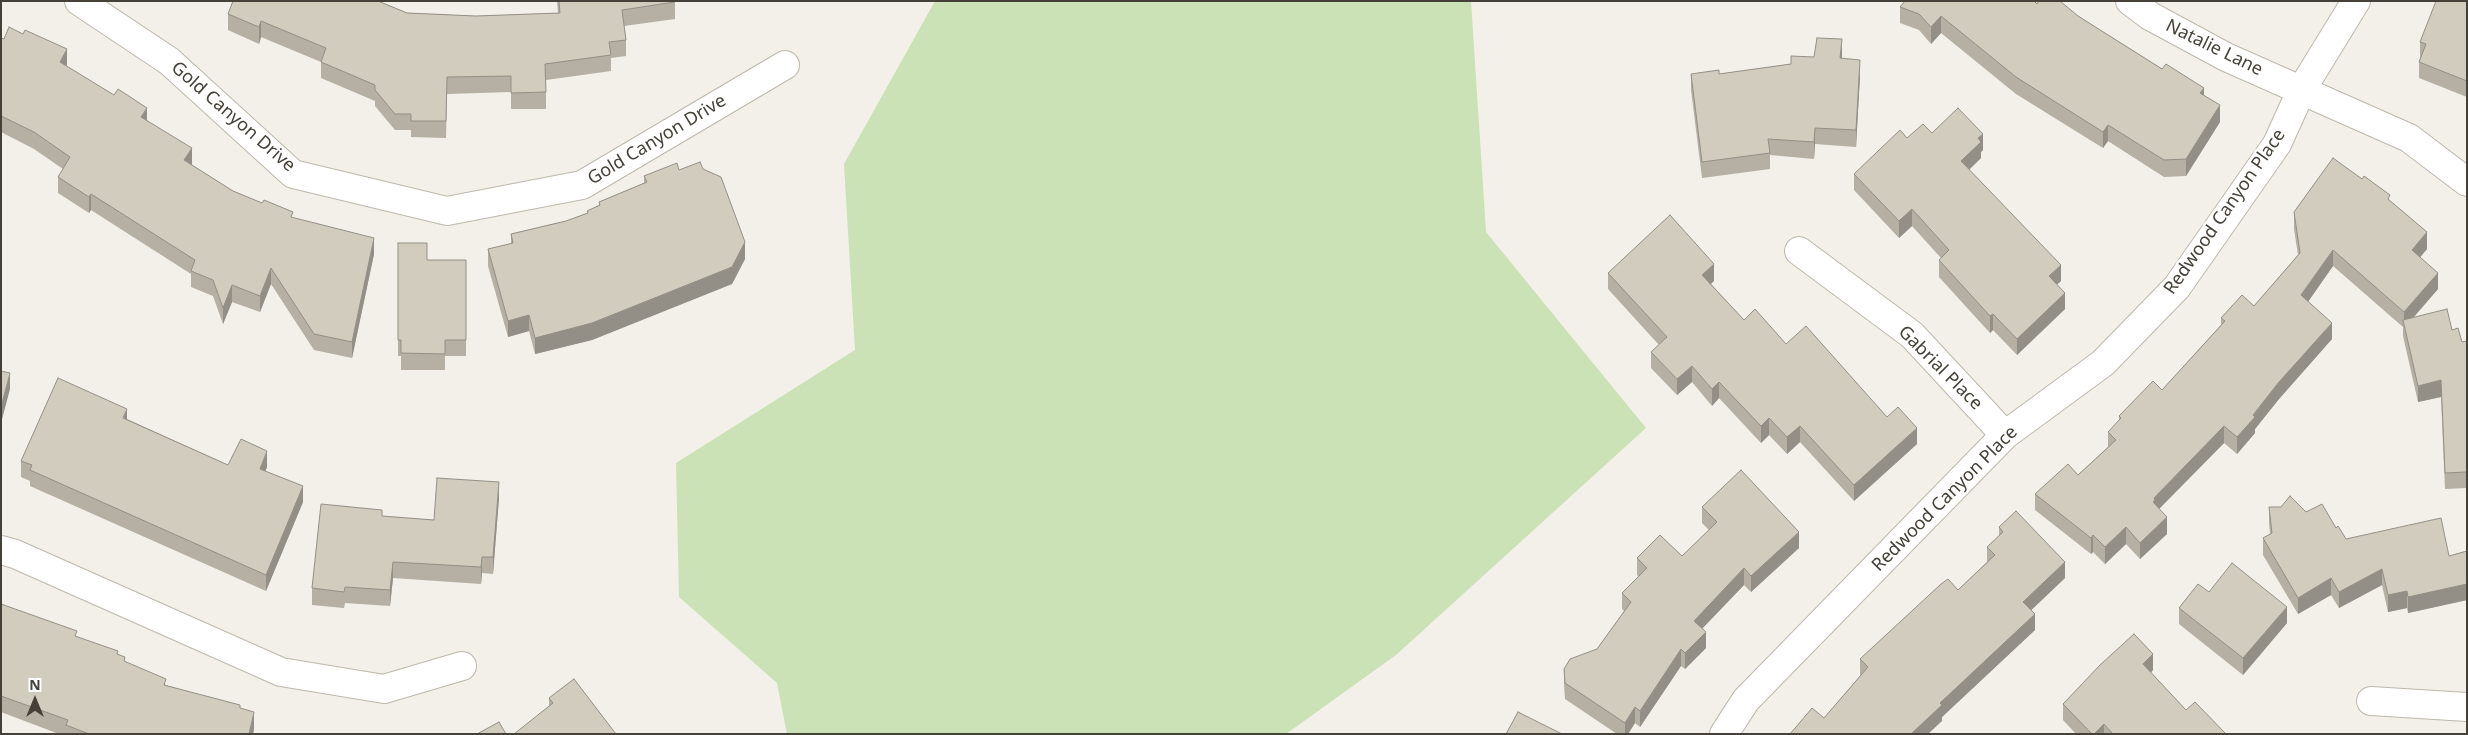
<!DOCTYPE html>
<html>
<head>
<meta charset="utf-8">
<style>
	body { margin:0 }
	#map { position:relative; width:2468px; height:735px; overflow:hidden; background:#f2f0e8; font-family:"Noto Sans",sans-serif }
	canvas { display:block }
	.frame { position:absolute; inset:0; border:2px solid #454138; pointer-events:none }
	.north { position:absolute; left:10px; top:675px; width:50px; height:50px; -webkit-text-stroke:4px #fff; paint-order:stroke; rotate:0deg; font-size:14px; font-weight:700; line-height:20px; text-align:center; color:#454138 }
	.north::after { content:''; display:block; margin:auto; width:18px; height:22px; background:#454138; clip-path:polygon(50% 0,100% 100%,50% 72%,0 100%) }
</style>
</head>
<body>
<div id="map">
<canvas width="2468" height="735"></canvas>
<div class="frame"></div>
<div class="north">N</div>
</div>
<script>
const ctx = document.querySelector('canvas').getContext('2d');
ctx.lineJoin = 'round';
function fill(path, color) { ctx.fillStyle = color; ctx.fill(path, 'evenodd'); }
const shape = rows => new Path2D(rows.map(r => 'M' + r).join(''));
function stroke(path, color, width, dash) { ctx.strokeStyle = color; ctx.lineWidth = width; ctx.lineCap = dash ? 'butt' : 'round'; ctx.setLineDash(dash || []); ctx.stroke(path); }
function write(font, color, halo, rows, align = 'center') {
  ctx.font = font + ' "Noto Sans",sans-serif'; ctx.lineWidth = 5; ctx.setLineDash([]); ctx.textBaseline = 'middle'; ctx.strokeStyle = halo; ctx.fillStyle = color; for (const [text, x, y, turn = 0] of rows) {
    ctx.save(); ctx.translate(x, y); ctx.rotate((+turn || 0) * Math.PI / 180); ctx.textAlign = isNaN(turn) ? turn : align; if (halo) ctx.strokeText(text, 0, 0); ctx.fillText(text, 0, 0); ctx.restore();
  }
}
fill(shape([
	[935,1,1471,1,1486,232,1646,428,1396,655,1286,734,787,734,777,683,679,597,676,463,855,350,844,164]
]), '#cbe2b6');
const street = shape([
	[79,1,169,61,293,174,447,211,582,185,785,65],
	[2130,1,2150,16,2226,57,2409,138,2467,182],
	[1799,251,1912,335,2005,435],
	[1,550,15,554,281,672,384,689,462,666],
	[2371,701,2467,707],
	[1724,734,1746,700,2005,435,2103,363,2177,287,2277,144,2302,89,2356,1]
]);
stroke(street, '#bdb8ac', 30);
stroke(street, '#fff', 28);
fill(shape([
	[231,1,378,1,407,13,476,16,558,13,557,1,675,1,675,19,624,26,626,40,626,56,611,58,611,71,546,80,546,109,511,109,511,92,447,94,446,138,411,137,411,130,395,130,375,106,375,101,321,78,321,62,261,37,259,44,228,30,228,14,233,2],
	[2467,1,2467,97,2419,78,2419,62,2420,58,2420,42],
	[2037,4,2078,16,2204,95,2220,122,2186,176,2164,177,2108,141,2103,148,2016,94,1941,33,1931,44,1919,30,1900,23,1900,7],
	[1,38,67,65,66,66,147,120,192,164,192,165,233,191,374,254,352,358,314,350,271,284,260,312,232,302,223,324,213,296,191,287,191,274,91,210,89,213,58,193,58,177,63,169,34,149,1,132],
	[1842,55,1842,59,1860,76,1856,147,1815,144,1814,159,1770,155,1770,169,1702,178,1691,90,1691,74,1719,74,1791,64,1814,57],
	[1932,133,1983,150,1981,152,1981,158,1969,170,2061,281,2057,284,2065,309,2017,355,1993,330,1990,333,1939,277,1939,260,1941,258,1912,226,1899,238,1854,190,1854,174],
	[679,170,745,259,732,284,592,340,535,354,529,331,508,337,488,266,488,249,511,244,511,234,566,221,587,213,587,211,599,205,599,202,644,183,644,176],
	[2390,201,2427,249,2420,257,2438,289,2414,317,2452,330,2462,342,2467,341,2467,488,2445,489,2441,397,2418,402,2403,336,2403,327,2333,266,2308,301,2332,339,2279,399,2255,429,2255,433,2237,454,2224,443,2159,509,2167,534,2140,559,2126,544,2105,564,2093,552,2091,554,2035,510,2035,494,2078,475,2108,447,2108,432,2119,421,2119,416,2162,390,2221,325,2221,318,2254,306,2298,255,2294,229,2294,212],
	[398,243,427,260,466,260,466,356,445,356,445,370,401,370,401,356,398,356],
	[1608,273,1714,281,1711,284,1744,320,1786,344,1887,417,1917,444,1854,501,1800,442,1787,454,1769,435,1761,443,1719,398,1712,406,1692,382,1677,395,1651,368,1651,352,1659,345,1608,289],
	[127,419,228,465,267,467,265,471,303,502,266,591,30,486,30,481,21,477,21,461],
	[499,498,493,574,482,573,481,584,393,578,390,606,345,603,344,608,312,605,312,588,382,516,434,520],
	[1702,507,1799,548,1751,592,1744,585,1702,629,1706,648,1685,669,1681,666,1640,727,1635,723,1628,734,1617,734,1565,699,1564,685,1564,669,1597,649,1624,611,1622,609,1622,593,1639,577,1637,575,1637,558,1682,556,1709,530,1702,523],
	[2269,507,2306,512,2336,528,2346,539,2449,556,2467,551,2467,600,2408,613,2407,608,2388,612,2382,585,2339,608,2331,595,2298,614,2263,555,2263,538,2270,534,2269,523],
	[1999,527,2065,578,2031,610,2035,630,1942,717,1942,721,1824,718,1860,676,1860,659,1958,590,1987,562,1987,547,1999,536],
	[2209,592,2287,623,2243,675,2179,624,2179,608],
	[1,604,118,654,125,662,166,685,240,709,254,729,253,734,59,734,1,712],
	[2153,670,2151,673,2186,710,2226,734,2076,734,2063,720,2063,704],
	[549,698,616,734,549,706]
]), '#b5afa4');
fill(shape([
	[1941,16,1941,33,1931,44,1931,27],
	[261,21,261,37,259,44,259,27],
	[1842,39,1842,55,1840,75,1840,58],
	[67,49,67,65,60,79,60,62],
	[1860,60,1860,76,1856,147,1856,130],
	[2204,88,2204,104,2200,93],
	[2220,105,2220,122,2186,176,2186,159],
	[147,108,147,124,141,117],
	[2108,125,2108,141,2103,148,2103,132],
	[1815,128,1815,144,1814,159,1814,142],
	[1983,134,1983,150,1981,152,1981,158,1961,177,1961,161,1978,138],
	[192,148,192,164,184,177,184,160],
	[91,194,91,210,89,213,89,197],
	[1912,209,1912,226,1899,238,1899,221],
	[2427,232,2427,249,2412,267,2412,250],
	[374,238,374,254,352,358,352,342],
	[745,242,745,259,732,284,592,340,535,354,535,338],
	[2333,250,2333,266,2301,312,2301,295],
	[1714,264,1714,281,1702,291,1702,275],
	[2061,265,2061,281,2049,292,2049,276],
	[271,268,271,284,260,312,260,296],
	[2438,273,2438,289,2404,328,2404,312],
	[232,285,232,302,223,324,223,308],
	[2065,293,2065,309,2017,355,2017,339],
	[1993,314,1993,330,1990,333,1990,316],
	[529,315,529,331,508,337,508,321],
	[2332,323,2332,339,2279,399,2255,429,2255,433,2237,454,2237,437,2279,382],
	[1692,366,1692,382,1677,395,1677,379],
	[10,373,10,389,1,423,1,407],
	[2441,380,2441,397,2418,402,2418,386],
	[1719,382,1719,398,1712,406,1712,389],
	[127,409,127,425,123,418],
	[1769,418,1769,435,1761,443,1761,426],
	[1800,426,1800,442,1787,454,1787,437],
	[2224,426,2224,443,2155,513,2153,502,2154,498],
	[1917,428,1917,444,1854,501,1854,485],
	[267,451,267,467,260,485,260,469],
	[499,482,499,498,493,574,493,557],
	[303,486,303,502,266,591,266,575],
	[2167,517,2167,534,2140,559,2140,543],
	[2126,527,2126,544,2105,564,2105,547],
	[1799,532,1799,548,1751,592,1751,576],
	[2093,535,2093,552,2091,554,2091,538],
	[482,557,482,573,481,584,481,567],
	[393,562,393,578,390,606,390,590],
	[2065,562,2065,578,2023,618,2023,602],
	[1744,568,1744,585,1694,637,1694,621],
	[2382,569,2382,585,2339,608,2339,592],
	[2331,578,2331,595,2298,614,2298,598],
	[2467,584,2467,600,2408,613,2408,597],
	[2407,591,2407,608,2388,612,2388,595],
	[2287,607,2287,623,2243,675,2243,658],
	[2035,614,2035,630,1942,717,1942,721,1928,734,1911,734,1940,703],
	[1706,632,1706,648,1685,669,1685,653],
	[1681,649,1681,666,1640,727,1640,711],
	[2153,654,2153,670,2143,681,2143,664],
	[1635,707,1635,723,1628,734,1625,734,1625,723],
	[254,712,254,729,253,734,249,734],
	[2104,724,2104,734,2094,734]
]), '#938f86');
const building = shape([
	[233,1,378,1,407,13,476,16,560,13,559,1,675,1,675,2,622,10,626,40,609,42,611,55,545,64,546,92,511,93,511,76,447,77,446,121,411,121,411,114,395,114,375,90,375,85,321,62,326,48,261,21,259,27,228,14,233,1],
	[1905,1,2034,1,2037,4,2039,1,2060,1,2078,16,2162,69,2166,64,2204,88,2200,93,2220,105,2186,159,2164,160,2108,125,2103,132,2016,77,1941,16,1931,27,1919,14,1900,7,1905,1],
	[2436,1,2467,1,2467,81,2419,62,2426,44,2420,42,2436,1],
	[9,27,23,34,25,30,67,49,60,62,114,95,118,89,147,108,141,117,192,148,184,160,233,191,262,203,264,200,293,212,291,217,374,238,352,342,314,334,271,268,260,296,232,285,223,308,213,280,191,271,195,260,91,194,89,197,58,177,70,157,34,132,1,116,1,38,4,39,9,27],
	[1817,38,1842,39,1840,58,1860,60,1856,130,1815,128,1814,142,1768,139,1770,153,1702,162,1691,74,1719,70,1719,74,1791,64,1791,56,1814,57,1817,38],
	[1958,108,1983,134,1978,138,1981,142,1961,161,2061,265,2049,276,2065,293,2017,339,1993,314,1990,316,1939,260,1949,250,1912,209,1899,221,1854,174,1900,130,1907,138,1923,124,1932,133,1958,108],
	[2333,158,2362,179,2364,176,2390,195,2388,199,2427,232,2412,250,2438,273,2404,312,2333,250,2301,295,2332,323,2279,382,2253,415,2255,417,2237,437,2224,426,2154,498,2155,500,2153,502,2167,517,2140,543,2126,527,2105,547,2093,535,2091,538,2035,494,2068,464,2078,475,2116,440,2108,432,2121,418,2119,416,2153,381,2162,390,2225,321,2221,318,2242,295,2254,306,2300,253,2294,212,2333,158],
	[700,162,703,169,721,177,745,242,732,267,592,323,535,338,529,315,508,321,488,249,513,243,511,234,566,221,588,213,587,211,600,205,599,202,647,182,644,176,677,163,679,170,700,162],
	[1670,215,1714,264,1702,275,1744,320,1755,309,1786,344,1806,326,1887,417,1898,407,1917,428,1854,485,1800,426,1787,437,1769,418,1761,426,1719,382,1712,389,1692,366,1677,379,1651,352,1667,337,1608,273,1670,215],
	[398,243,427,243,427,260,466,260,466,340,445,340,445,354,401,353,401,340,398,340,398,243],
	[2447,309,2452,330,2458,328,2462,342,2467,341,2467,472,2445,473,2441,380,2418,386,2403,320,2447,309],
	[1,371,10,373,1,407,1,371],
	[58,378,127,409,123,418,228,465,241,439,267,451,260,469,303,486,266,575,30,470,32,465,21,461,58,378],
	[1741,470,1799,532,1751,576,1744,568,1694,621,1706,632,1685,653,1681,649,1640,711,1635,707,1625,723,1565,683,1564,669,1570,659,1597,649,1631,602,1622,593,1647,568,1637,558,1660,535,1682,556,1717,522,1702,507,1741,470],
	[437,478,499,482,493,557,482,557,481,567,393,562,390,590,345,587,344,592,312,588,321,504,382,510,382,516,434,520,437,478],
	[2290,496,2306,512,2322,504,2336,528,2338,526,2346,539,2441,518,2449,556,2467,551,2467,584,2408,597,2407,591,2388,595,2382,569,2339,592,2331,578,2298,598,2263,538,2272,533,2269,507,2281,507,2290,496],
	[2016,511,2065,562,2023,602,2035,614,1940,703,1942,705,1911,734,1790,734,1812,708,1824,718,1868,667,1860,659,1941,584,1948,579,1958,590,1995,555,1987,547,2003,532,1999,527,2016,511],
	[2232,563,2287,607,2243,658,2179,608,2198,584,2209,592,2232,563],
	[1,604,77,631,75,636,118,651,117,654,125,657,124,661,166,679,164,685,240,705,240,708,254,712,249,734,89,734,66,725,68,720,1,696,1,604],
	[2134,634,2153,654,2143,664,2186,710,2195,702,2226,734,2113,734,2104,724,2094,734,2092,734,2063,704,2100,665,2134,634],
	[574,679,616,734,514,734,553,703,549,698,574,679],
	[1518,712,1562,734,1506,734,1518,712],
	[499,722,506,734,477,734,499,722]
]);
fill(building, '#d2ccbf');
stroke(building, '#938f86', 1);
write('18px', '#454138', '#fff', [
	["Natalie Lane",2214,48,26],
	["Gold Canyon Drive",233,117,41],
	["Gold Canyon Drive",657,140,-31],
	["Redwood Canyon Place",2225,212,-55],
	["Gabrial Place",1940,368,45],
	["Redwood Canyon Place",1945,499,-45]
]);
</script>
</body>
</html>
